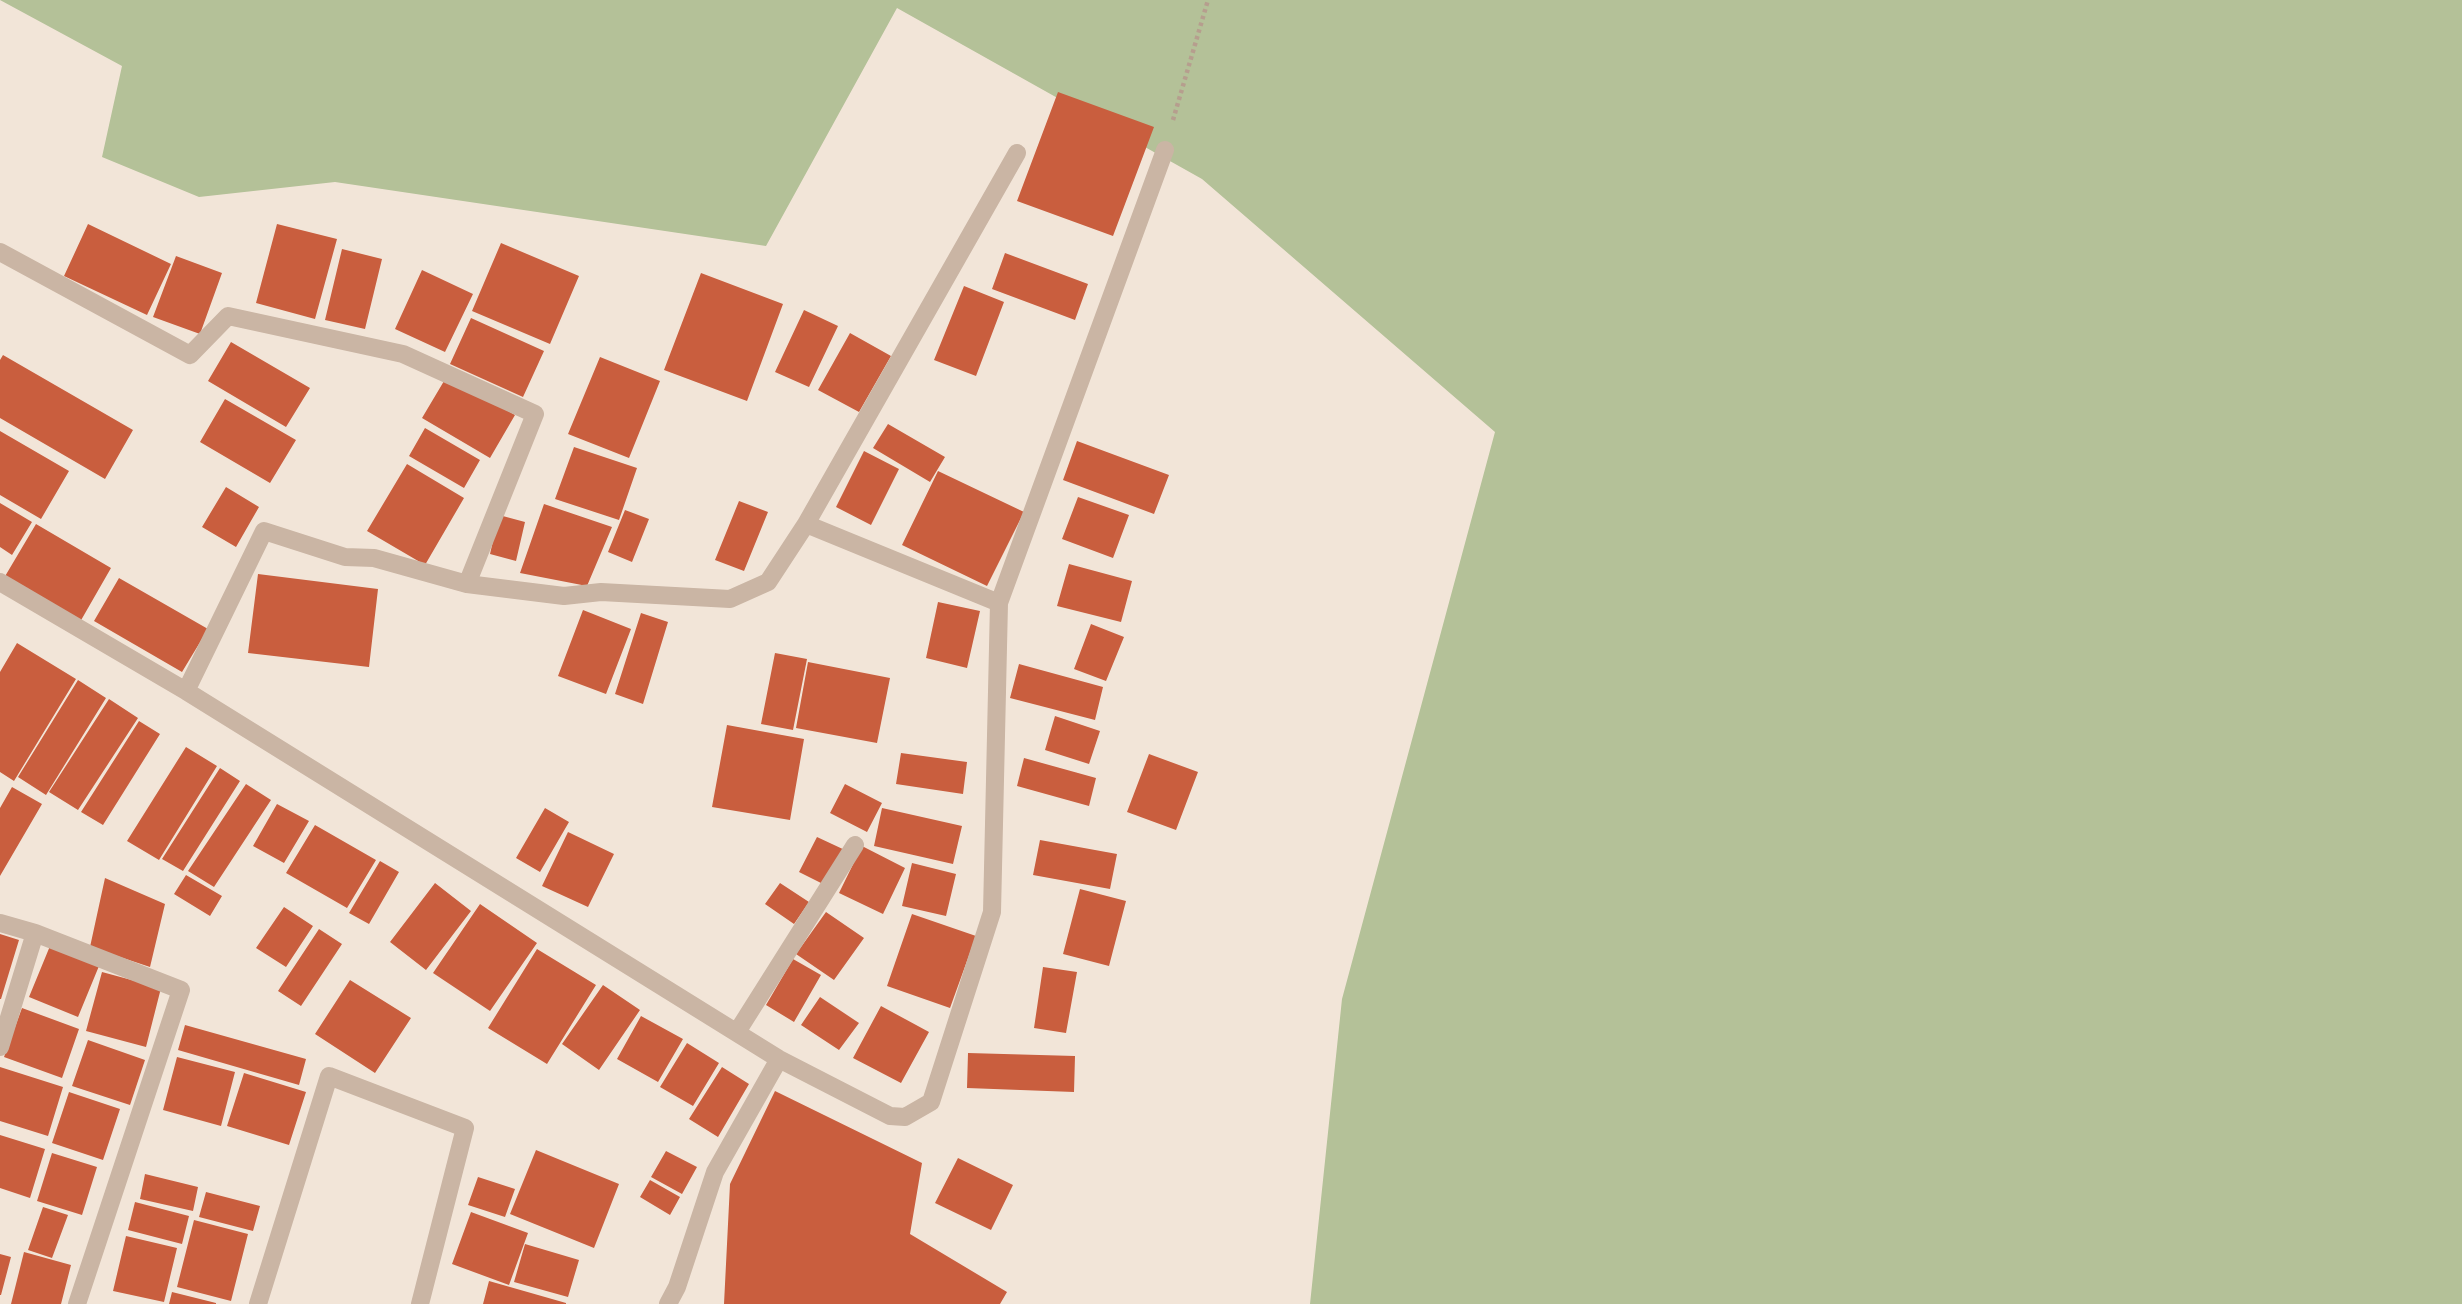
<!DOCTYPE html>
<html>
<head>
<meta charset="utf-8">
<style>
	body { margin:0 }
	canvas { display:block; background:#f2e5d8 }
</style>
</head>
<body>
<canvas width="2462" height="1304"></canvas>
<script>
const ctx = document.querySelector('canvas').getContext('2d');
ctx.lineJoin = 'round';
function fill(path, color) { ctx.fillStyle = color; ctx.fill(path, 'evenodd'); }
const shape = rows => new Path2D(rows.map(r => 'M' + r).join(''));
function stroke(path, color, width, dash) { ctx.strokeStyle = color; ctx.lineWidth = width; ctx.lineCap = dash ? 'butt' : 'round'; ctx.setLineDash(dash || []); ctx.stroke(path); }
fill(shape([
	[0,0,2462,0,2462,1304,1310,1304,1342,999,1495,432,1202,179,897,8,766,246,335,182,199,197,102,157,122,66]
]), '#b4c198');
fill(shape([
	[1058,92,1154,127,1113,236,1017,201],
	[88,224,171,264,147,315,64,276],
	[277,224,337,239,315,319,256,303],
	[501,243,579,276,550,344,472,311],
	[342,249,382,259,365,329,325,320],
	[1005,253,1088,284,1075,320,992,289],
	[176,256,222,273,200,334,153,317],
	[422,270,473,294,445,352,395,329],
	[701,273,783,304,747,401,664,370],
	[964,286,1004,302,976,376,934,360],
	[804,310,838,326,809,387,775,372],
	[471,318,544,351,523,397,450,364],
	[850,333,891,356,859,412,818,390],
	[231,342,310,388,286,427,208,381],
	[3,355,133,430,105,479,0,418,0,360],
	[600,357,660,381,629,458,568,434],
	[447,376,515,415,490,458,422,418],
	[225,399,296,440,270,483,200,442],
	[888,424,945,457,930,482,873,448],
	[425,428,480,460,464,488,409,456],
	[0,431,69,471,41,519,0,495],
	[1077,441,1169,475,1154,514,1063,480],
	[574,447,637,468,619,520,555,499],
	[864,451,899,469,871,525,836,507],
	[407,464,464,498,425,565,367,531],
	[938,471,1024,512,987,586,902,545],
	[226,487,259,507,236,547,202,527],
	[1078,497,1129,515,1113,558,1062,539],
	[739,501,768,512,744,571,715,560],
	[0,503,32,522,12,555,0,547],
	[544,504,612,527,587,586,520,573],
	[625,510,649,519,632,562,608,552],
	[499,515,525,522,516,561,490,554],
	[36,524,111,568,80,622,4,578],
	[1069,564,1132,581,1121,622,1057,606],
	[258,574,378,589,369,667,248,653],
	[119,578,208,629,182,672,94,621],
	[938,602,980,611,967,668,926,658],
	[583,610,631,629,606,694,558,676],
	[641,613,668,622,643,704,615,694],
	[1091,624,1124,637,1106,681,1074,669],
	[17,643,76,679,14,781,0,772,0,672],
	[775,653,807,659,793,730,761,724],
	[808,662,890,678,877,743,796,728],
	[1019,664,1103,687,1095,720,1010,698],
	[78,680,106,698,46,795,18,777],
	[109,699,138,718,78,810,49,792],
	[1055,716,1100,731,1089,764,1045,750],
	[139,721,160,734,103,825,81,812],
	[727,725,804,739,790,820,712,807],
	[186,747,217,766,159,860,127,841],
	[901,753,967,762,963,794,896,784],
	[1149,754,1198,772,1176,830,1127,812],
	[1024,758,1096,778,1089,806,1017,786],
	[220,768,240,781,183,871,162,859],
	[246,784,271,800,214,887,188,871],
	[845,784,882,803,867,832,830,813],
	[12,787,42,804,0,876,0,808],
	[277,804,309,821,284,863,253,846],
	[545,808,569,822,540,872,516,858],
	[882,808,962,826,953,864,874,846],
	[315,825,376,860,347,908,286,873],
	[568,832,614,854,588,907,542,886],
	[817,837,847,851,829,887,799,872],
	[1040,840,1117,854,1110,889,1033,875],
	[862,846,905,868,883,914,839,893],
	[380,861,399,872,369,924,349,913],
	[912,863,956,874,946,916,902,906],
	[186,875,222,896,210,916,174,894],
	[105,878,165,904,150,967,90,947],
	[435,883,471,911,426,970,390,942],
	[780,883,809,902,794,924,765,904],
	[1080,889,1126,901,1109,966,1063,954],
	[480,904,537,943,490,1011,433,973],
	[284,907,313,926,286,967,256,948],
	[826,912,864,938,834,980,796,954],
	[912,914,976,936,950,1008,887,986],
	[319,929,342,944,301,1006,278,991],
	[0,934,19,940,1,999,0,999],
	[50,946,99,966,78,1017,29,997],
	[537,949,596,985,547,1064,488,1028],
	[793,959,821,975,794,1022,766,1005],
	[1043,967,1077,972,1066,1033,1034,1028],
	[102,972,161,988,146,1047,86,1031],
	[350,980,411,1018,375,1073,315,1034],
	[603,985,640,1010,599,1070,562,1044],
	[820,997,859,1023,839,1050,801,1025],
	[881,1006,929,1032,901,1083,853,1058],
	[22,1008,79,1029,62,1078,4,1057],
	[641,1016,683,1039,658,1082,617,1059],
	[185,1025,306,1059,299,1085,178,1050],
	[88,1040,145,1060,130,1105,72,1086],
	[687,1043,719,1063,693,1106,660,1087],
	[968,1053,1075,1056,1074,1092,967,1088],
	[177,1057,235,1072,221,1126,163,1110],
	[0,1067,63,1087,48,1136,0,1121],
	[722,1067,749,1084,718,1137,689,1119],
	[244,1073,306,1092,289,1145,227,1126],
	[775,1091,922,1163,910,1234,1007,1292,1000,1304,724,1304,730,1184],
	[69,1092,120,1109,103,1160,52,1143],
	[0,1135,45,1149,30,1198,0,1188],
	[536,1150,619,1184,594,1248,510,1214],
	[666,1151,697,1167,682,1194,651,1177],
	[52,1153,97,1167,82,1215,37,1201],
	[958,1158,1013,1185,991,1230,935,1203],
	[145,1174,198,1187,193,1211,140,1199],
	[478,1177,515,1189,505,1217,468,1205],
	[650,1180,680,1197,670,1215,640,1197],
	[206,1192,260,1206,253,1231,199,1217],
	[135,1202,189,1216,182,1244,128,1230],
	[43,1207,68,1215,52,1258,28,1250],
	[471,1212,528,1233,509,1285,452,1264],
	[194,1220,248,1234,231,1301,177,1287],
	[126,1236,177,1248,164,1302,113,1291],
	[525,1244,579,1260,568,1297,514,1282],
	[24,1252,71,1265,61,1304,11,1304],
	[0,1254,11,1257,1,1295,0,1295],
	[489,1281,566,1303,566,1304,483,1304],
	[172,1292,216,1303,216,1304,169,1304]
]), '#c95e3e');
stroke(shape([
	[1173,120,1208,0]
]), '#b69e8e', 4.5, [3.5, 3.5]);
stroke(shape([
	[0,252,190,355,228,316,403,354,535,414,467,584],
	[806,524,999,603],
	[0,582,186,691,779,1059,890,1116,905,1117,931,1102,992,912,999,603,1165,150],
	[186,691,264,531,345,557,374,558,467,584,564,596,601,592,730,599,768,582,806,524,1017,153],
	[0,923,35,933,0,1047],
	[35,933,181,990,77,1304],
	[737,1032,855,845],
	[258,1304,329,1076,465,1128,420,1304],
	[668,1304,677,1287,715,1172,779,1059]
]), '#cab5a4', 18);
</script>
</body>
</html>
